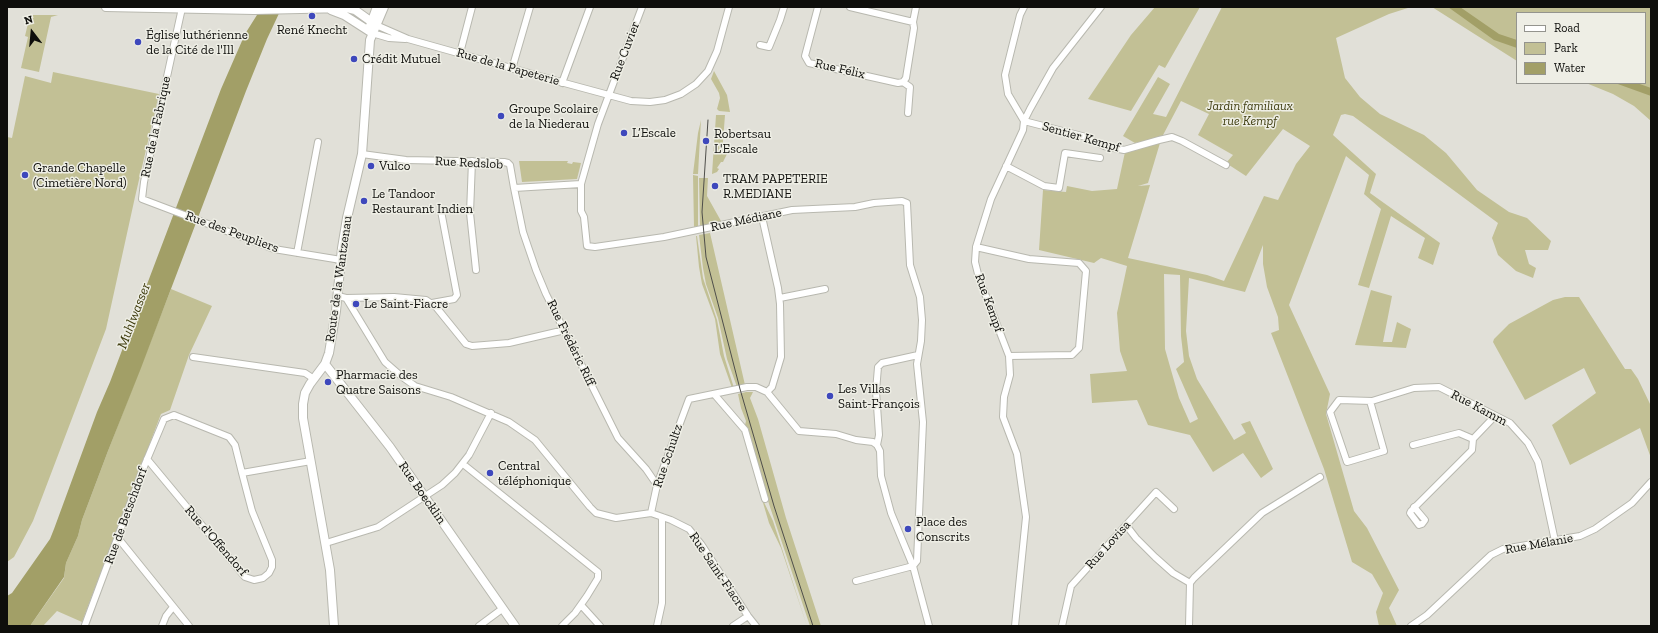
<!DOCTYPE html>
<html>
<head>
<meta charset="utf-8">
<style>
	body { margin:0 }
	#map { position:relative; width:1658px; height:633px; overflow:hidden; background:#e1e0d8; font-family:"Zilla Slab",serif }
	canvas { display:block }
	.frame { position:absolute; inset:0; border:8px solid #0e0e0b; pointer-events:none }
	.legend { position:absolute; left:1516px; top:12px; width:130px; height:72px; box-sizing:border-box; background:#eeeee5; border:1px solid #94948e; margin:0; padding:5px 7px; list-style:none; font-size:12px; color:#0e0e0b }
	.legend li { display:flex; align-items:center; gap:8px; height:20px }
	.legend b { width:20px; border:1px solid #94948e }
	.north { position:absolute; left:12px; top:12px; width:40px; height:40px; -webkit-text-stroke:3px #eeeee5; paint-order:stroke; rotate:344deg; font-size:11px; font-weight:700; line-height:16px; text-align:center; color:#0e0e0b }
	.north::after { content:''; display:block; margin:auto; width:14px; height:18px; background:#0e0e0b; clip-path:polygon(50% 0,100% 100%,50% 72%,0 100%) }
</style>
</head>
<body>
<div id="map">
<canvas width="1658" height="633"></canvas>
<div class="frame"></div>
<ul class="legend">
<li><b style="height:5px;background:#fff"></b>Road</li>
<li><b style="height:11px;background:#c2c095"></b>Park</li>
<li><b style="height:11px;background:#a29f67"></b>Water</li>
</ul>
<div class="north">N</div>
</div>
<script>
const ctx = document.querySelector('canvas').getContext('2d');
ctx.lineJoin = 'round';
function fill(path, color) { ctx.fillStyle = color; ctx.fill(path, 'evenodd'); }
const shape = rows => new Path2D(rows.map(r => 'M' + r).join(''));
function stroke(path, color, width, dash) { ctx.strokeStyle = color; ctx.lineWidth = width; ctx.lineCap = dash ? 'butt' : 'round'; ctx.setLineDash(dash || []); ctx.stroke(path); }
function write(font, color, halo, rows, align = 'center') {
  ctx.font = font + ' "Zilla Slab",serif'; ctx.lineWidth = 3; ctx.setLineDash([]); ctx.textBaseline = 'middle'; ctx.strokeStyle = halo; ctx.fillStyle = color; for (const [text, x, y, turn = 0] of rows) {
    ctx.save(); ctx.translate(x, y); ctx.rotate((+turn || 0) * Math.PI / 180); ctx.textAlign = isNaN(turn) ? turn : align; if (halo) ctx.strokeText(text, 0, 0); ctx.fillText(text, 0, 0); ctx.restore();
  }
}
fill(shape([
	[1155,7,1200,7,1165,68,1159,65,1131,111,1088,99,1131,35],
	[1222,7,1411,7,1389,14,1336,38,1345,78,1360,97,1380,114,1424,135,1446,153,1477,190,1509,212,1527,218,1551,241,1548,250,1525,250,1529,264,1536,268,1533,278,1516,271,1498,255,1492,238,1498,223,1353,116,1345,114,1341,115,1333,135,1376,174,1370,193,1440,243,1433,265,1418,258,1425,238,1391,216,1369,288,1358,285,1381,209,1364,194,1369,175,1346,156,1289,305,1330,394,1326,414,1354,511,1367,528,1399,590,1389,608,1397,626,1379,626,1376,612,1383,593,1372,574,1352,562,1324,469,1271,333,1279,330,1278,317,1267,287,1263,264,1263,245,1245,292,1189,278,1186,331,1189,356,1197,379,1234,440,1246,433,1241,424,1250,421,1273,469,1261,478,1243,453,1213,472,1190,435,1148,425,1137,400,1092,403,1090,374,1127,371,1120,351,1117,313,1127,266,1101,258,1094,263,1039,250,1043,190,1066,192,1067,186,1092,191,1117,189,1125,152,1160,143,1148,183,1138,186,1150,185,1128,258,1207,275,1224,281,1264,196,1278,200,1296,164,1310,146,1283,129,1246,176,1226,163,1233,155,1198,135,1209,114,1181,101,1162,137,1135,143,1123,136,1158,77,1170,84,1153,114,1166,117],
	[1164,274,1180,275,1181,336,1184,362,1176,369,1198,419,1190,423,1179,398,1165,349],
	[1432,7,1651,7,1651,121,1634,106,1613,94,1586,83,1645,83,1645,13,1517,13,1517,61],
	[30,15,58,15,51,17,39,72,21,68,28,37,25,36],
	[714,71,727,95,730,112,719,111,717,109,720,98,719,93,711,79],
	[53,72,159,94,135,197,106,329,33,521,14,557,7,562,7,137,12,138,25,76,51,83],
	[716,115,725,115,722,154,727,154,723,162,721,162,717,168,719,169,717,172,712,174],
	[701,120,698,174,693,174,698,133],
	[519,161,568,161,567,163,572,164,573,162,581,163,577,179,522,182],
	[693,175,698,176,698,226,694,227],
	[699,178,708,178,707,196,721,221,700,226],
	[710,233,745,385,737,387,727,359,718,318,706,284,703,268,699,235],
	[696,236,697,236,703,278,717,320,724,356,734,388,732,388,720,354,715,319,702,284,699,267],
	[171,289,212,306,189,355,170,410,161,414,82,622,57,611,43,626,30,626,64,578,66,563,78,536,82,520,108,451],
	[1371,290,1392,296,1383,342,1392,342,1397,322,1411,329,1406,348,1355,345],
	[1565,297,1579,297,1625,369,1631,369,1638,379,1651,406,1651,458,1640,428,1570,465,1552,425,1596,393,1584,368,1525,400,1493,342,1494,339,1509,324,1553,300],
	[746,392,753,392,750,398,758,419,786,518,821,626,810,626,769,504,748,428,745,425,746,421,741,408,738,394],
	[761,496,773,521,807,626,781,548,769,523]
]), '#c2c095');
fill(shape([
	[262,7,282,7,267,39,246,91,141,368,108,451,82,520,78,536,66,563,64,577,30,626,7,626,7,596,12,593,50,539,54,529,97,412,110,382,221,89,245,34],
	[1448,7,1460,7,1499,34,1517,40,1517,48,1494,40],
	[1615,83,1637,83,1651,88,1651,96]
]), '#a29f67');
const street = shape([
	[642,7,598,124,581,184,581,211,584,217,587,246,595,247,664,237,792,210,855,207,874,203,902,201,907,203,910,265,920,297,922,320,921,341,917,364,923,422,917,561,913,566,856,581],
	[818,7,805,56,809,63,898,83,903,82],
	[850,7,913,22],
	[1024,7,1020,15,1005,75,1008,94,1024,121],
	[182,8,144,182,142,199,274,249,341,260],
	[376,25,408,39,568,84,631,101,650,102,665,100,681,94,696,84,708,71,717,51,729,7],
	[372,33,389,38,405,39],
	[760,45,769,47,780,20,784,7],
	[460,53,472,7],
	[512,69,530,7],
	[562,83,590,7],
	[908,113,910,87,903,82,906,78,914,28,913,22,916,7],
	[1024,121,1086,137,1104,146,1124,150,1159,140,1172,137,1182,141,1226,165],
	[362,154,406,160,504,162,508,163,510,165,514,188,581,184],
	[472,161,470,213,476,270],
	[1006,166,1044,186,1059,188,1065,153,1100,158],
	[514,188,523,232,536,270,546,294,618,438,646,469,657,485],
	[762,217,778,288,780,304,781,357,772,387,767,392],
	[976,247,1029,259,1079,263,1086,271,1079,348,1072,355,1009,356],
	[297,253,318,142],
	[338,296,346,298,385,362,401,376,415,386,451,397,509,422,535,440,590,507,596,513,616,518,651,513,671,520,689,529,701,544,748,616,756,626],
	[346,298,394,297,426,300,436,307,466,344,472,346,509,343,565,330],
	[780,298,825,289],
	[432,303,454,299,457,295,441,211],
	[193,357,305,373,314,379],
	[714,394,745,430,765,499],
	[1370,401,1384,451,1347,462,1330,412,1339,400,1372,401,1414,388,1439,387,1510,423,1528,443,1538,462,1555,541],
	[877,445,879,435,876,391,878,367,882,363,918,355],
	[1413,445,1459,433,1473,439],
	[147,459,245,577,254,580,263,578,269,573,272,567,272,560,252,511,242,473],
	[463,464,598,572,598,578,587,596,575,613,562,626],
	[1414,507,1425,520,1422,524,1419,525,1410,513,1411,511,1472,450,1473,439,1495,416],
	[651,513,657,485,689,399,747,387,756,387,767,392,799,431,836,434,856,440,873,442,877,445,880,451,881,476,891,513,913,566,929,626],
	[1126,525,1136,538,1155,557,1173,573,1190,583],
	[118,538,189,626],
	[326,543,378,527,442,485,455,473,469,455,491,413],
	[581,605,600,626],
	[85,625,143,469,164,419,174,415,229,437,235,445,242,473,311,461],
	[162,626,166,616,173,607],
	[479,626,502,609],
	[657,626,662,603,662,517],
	[733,626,748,616],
	[1015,626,1026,517,1017,454,1003,417,1004,397,1010,375,1009,356,979,278,975,262,976,247,991,199,1023,130,1024,121,1030,109,1053,68,1101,7],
	[1062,626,1071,586,1156,492,1174,509],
	[1189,626,1190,583,1194,578,1262,513,1320,477],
	[1411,626,1427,615,1491,555,1503,549,1580,536,1595,529,1632,503,1651,482]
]);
const secondary = shape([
	[106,7,254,10,347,8,355,10,376,25],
	[331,10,344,15,372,33],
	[370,26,377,7],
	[325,364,390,447,515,626],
	[334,626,330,570,303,418,303,404,305,393,310,384,325,364,329,353,336,311,342,248,347,218,362,154,370,40,384,7]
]);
stroke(street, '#b8b8af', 8);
stroke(secondary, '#b8b8af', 10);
stroke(street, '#fff', 6);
stroke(secondary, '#fff', 8);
stroke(shape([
	[708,120,702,212,706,257,740,389,774,506,813,626]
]), '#4e4e4a', 1);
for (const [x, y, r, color] of [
	[312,16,4,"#3e48bc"],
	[138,42,4,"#3e48bc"],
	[354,59,4,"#3e48bc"],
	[501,116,4,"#3e48bc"],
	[624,133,4,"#3e48bc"],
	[706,141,4,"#3e48bc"],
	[371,166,4,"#3e48bc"],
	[25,175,4,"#3e48bc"],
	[715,186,4,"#3e48bc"],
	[364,201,4,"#3e48bc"],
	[356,304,4,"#3e48bc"],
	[328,382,4,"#3e48bc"],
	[830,396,4,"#3e48bc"],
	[490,473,4,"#3e48bc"],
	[908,529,4,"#3e48bc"]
]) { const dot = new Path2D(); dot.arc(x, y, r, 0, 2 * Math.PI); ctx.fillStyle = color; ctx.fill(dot); stroke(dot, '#eeeee5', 1.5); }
write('13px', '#0e0e0b', '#eeeee5', [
	["René Knecht",312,30,"center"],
	["Église luthérienne",146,35],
	["de la Cité de l'Ill",146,50],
	["Crédit Mutuel",362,59],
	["Groupe Scolaire",509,109],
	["de la Niederau",509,124],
	["L’Escale",632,133],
	["Robertsau",714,134],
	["L'Escale",714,149],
	["Vulco",379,166],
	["Grande Chapelle",33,168],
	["(Cimetière Nord)",33,183],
	["TRAM PAPETERIE",723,179],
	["R.MEDIANE",723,194],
	["Le Tandoor",372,194],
	["Restaurant Indien",372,209],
	["Le Saint-Fiacre",364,304],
	["Pharmacie des",336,375],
	["Quatre Saisons",336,390],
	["Les Villas",838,389],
	["Saint-François",838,404],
	["Central",498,466],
	["téléphonique",498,481],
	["Place des",916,522],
	["Conscrits",916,537]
], 'left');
write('13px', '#0e0e0b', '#eeeee5', [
	["Rue Cuvier",625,51,-69],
	["Rue de la Papeterie",508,67,16],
	["Rue Félix",840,69,13],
	["Rue de la Fabrique",156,127,-78],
	["Sentier Kempf",1081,137,16],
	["Rue Redslob",469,163,3],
	["Rue Médiane",746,220,-12],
	["Rue des Peupliers",232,232,20],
	["Route de la Wantzenau",339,279,-82],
	["Rue Kempf",989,303,70],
	["Rue Frédéric Riff",571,343,64],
	["Rue Kamm",1479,408,28],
	["Rue Schultz",668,456,-71],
	["Rue Boecklin",422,493,55],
	["Rue de Betschdorf",126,516,-70],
	["Rue d'Offendorf",216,541,49],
	["Rue Mélanie",1539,544,-10],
	["Rue Lovisa",1108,545,-48],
	["Rue Saint-Fiacre",718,572,56]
]);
write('italic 13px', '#424013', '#eeeee5', [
	["Jardin familiaux",1250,106],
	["rue Kempf",1250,121]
]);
write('italic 14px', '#3e3b0d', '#eeeee5', [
	["Muhlwasser",134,316,-69]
]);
</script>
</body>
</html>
